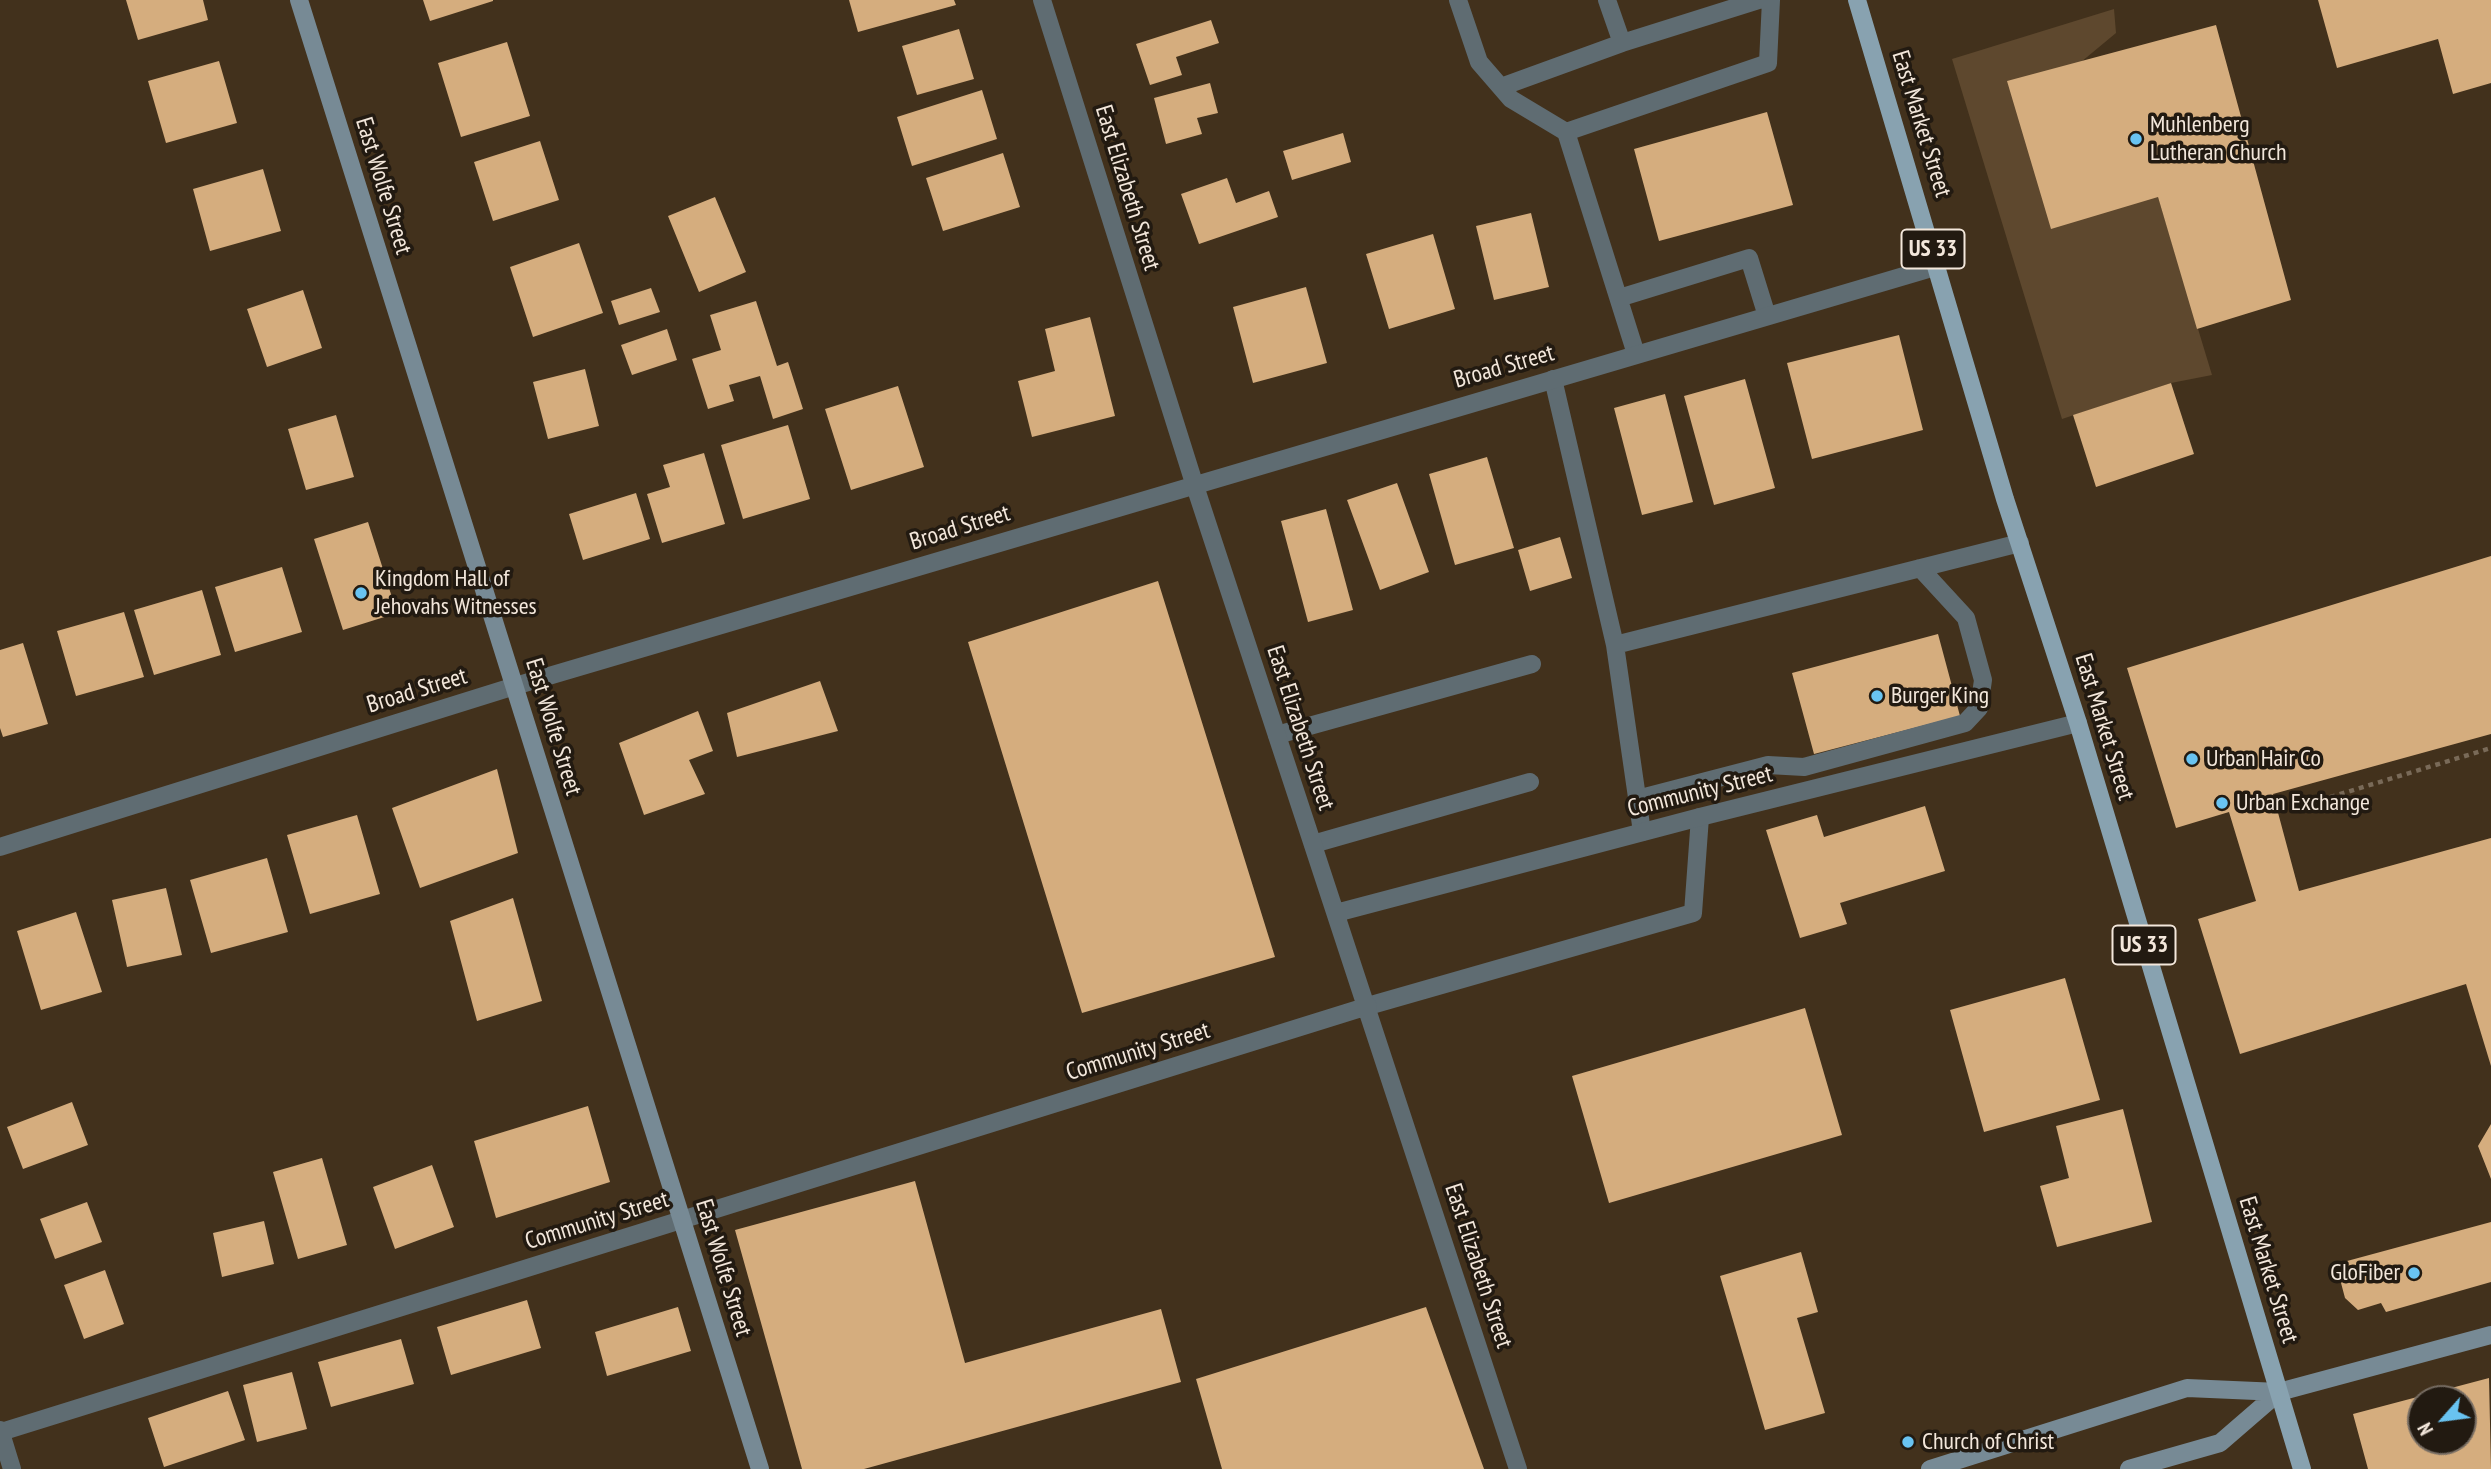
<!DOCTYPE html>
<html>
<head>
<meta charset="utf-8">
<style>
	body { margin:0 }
	#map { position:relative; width:2491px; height:1469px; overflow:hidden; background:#42311c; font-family:"PT Sans Narrow",sans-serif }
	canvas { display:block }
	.north { position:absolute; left:2407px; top:1385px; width:70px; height:70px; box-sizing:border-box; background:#221a11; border:2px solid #766c62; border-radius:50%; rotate:242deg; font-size:19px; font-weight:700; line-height:28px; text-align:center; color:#f3e7db }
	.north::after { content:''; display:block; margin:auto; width:24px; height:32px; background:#69c3f1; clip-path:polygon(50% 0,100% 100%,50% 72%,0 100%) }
</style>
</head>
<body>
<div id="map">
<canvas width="2491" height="1469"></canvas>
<div class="north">N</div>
</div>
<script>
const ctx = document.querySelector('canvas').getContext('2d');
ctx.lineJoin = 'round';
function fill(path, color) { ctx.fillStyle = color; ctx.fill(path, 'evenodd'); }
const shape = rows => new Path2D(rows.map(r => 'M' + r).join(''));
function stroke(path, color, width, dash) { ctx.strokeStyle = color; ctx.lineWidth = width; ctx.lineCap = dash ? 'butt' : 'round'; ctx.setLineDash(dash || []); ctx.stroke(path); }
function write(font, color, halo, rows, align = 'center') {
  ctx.font = font + ' "PT Sans Narrow",sans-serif'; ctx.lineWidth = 7; ctx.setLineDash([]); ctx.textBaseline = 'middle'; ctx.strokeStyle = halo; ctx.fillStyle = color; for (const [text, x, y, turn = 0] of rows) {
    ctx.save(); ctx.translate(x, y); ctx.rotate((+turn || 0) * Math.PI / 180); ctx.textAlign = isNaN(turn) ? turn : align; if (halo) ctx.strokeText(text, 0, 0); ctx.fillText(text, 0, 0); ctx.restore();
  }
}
fill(shape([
	[2114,9,2116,33,2081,62,2158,197,2212,375,2171,383,2062,419,1952,59]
]), '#5e482e');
fill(shape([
	[126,0,203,0,208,20,138,40],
	[423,0,493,0,493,1,430,21],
	[849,0,954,0,956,5,858,32],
	[2318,0,2491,0,2491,83,2453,94,2438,39,2337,68],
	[1211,20,1219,43,1176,57,1182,75,1150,85,1136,44],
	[2216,25,2291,300,2197,329,2158,197,2051,229,2007,81],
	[959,29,974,79,917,95,902,46],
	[507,42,530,116,461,137,438,63],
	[219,61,237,123,166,143,148,81],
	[1210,83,1218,113,1197,118,1202,134,1166,144,1154,98],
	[982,90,997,139,912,166,897,117],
	[1767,112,1793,205,1659,241,1634,149],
	[1343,133,1351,162,1292,180,1283,151],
	[540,141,559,200,493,221,474,162],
	[1003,153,1020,207,943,231,926,178],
	[263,169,281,231,210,251,193,189],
	[1227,178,1236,203,1269,191,1278,217,1199,244,1181,194],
	[715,197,746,272,699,292,668,216],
	[1531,213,1549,287,1494,300,1476,226],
	[1433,234,1455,309,1389,329,1366,254],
	[579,243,603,313,533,337,510,267],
	[1306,287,1327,363,1253,383,1233,307],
	[651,288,660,312,619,325,611,301],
	[303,290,322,348,267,367,247,309],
	[756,301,777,366,788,362,803,409,773,419,760,376,729,385,734,401,708,409,692,359,721,350,710,315],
	[1090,317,1115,416,1032,437,1018,381,1055,371,1045,329],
	[667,329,677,360,632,375,621,345],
	[1899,335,1923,430,1812,459,1787,363],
	[585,369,599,426,548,439,533,382],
	[1745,379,1775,488,1714,505,1684,396],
	[2171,383,2194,454,2096,487,2073,415],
	[898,386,924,467,851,490,825,409],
	[1665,394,1693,502,1642,515,1614,408],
	[336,415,354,477,306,490,288,429],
	[788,425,810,499,743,519,721,445],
	[704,453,725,524,662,543,647,494,670,487,663,465],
	[1487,457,1514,548,1455,565,1429,474],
	[1397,483,1429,572,1380,590,1347,500],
	[636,493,650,539,583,560,569,514],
	[1326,509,1353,610,1308,622,1281,521],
	[368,522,397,613,343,630,314,539],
	[1560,537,1572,578,1530,591,1518,550],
	[2491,556,2491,734,2273,794,2299,891,2491,838,2491,1066,2466,984,2240,1054,2198,919,2256,901,2229,812,2176,828,2127,668],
	[282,567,302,632,235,652,215,587],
	[1158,581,1275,957,1082,1013,968,642],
	[202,590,221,655,154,675,134,610],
	[124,612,144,677,76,696,57,631],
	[1938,634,1960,716,1814,754,1792,673],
	[23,643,48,724,3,737,0,728,0,650],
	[820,681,838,731,737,757,727,713],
	[698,711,713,751,689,760,705,794,644,815,619,743],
	[497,769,518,853,420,888,392,808],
	[1925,806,1945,871,1840,903,1847,924,1800,938,1766,830,1817,815,1824,837],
	[357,815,380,894,310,914,287,835],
	[267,858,288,932,211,953,190,880],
	[166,888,182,955,127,967,112,900],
	[513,898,542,1001,477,1021,450,921],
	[76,912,102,992,41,1010,17,931],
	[2065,978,2100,1100,1984,1132,1950,1010],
	[1805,1008,1842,1135,1609,1203,1572,1076],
	[72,1102,88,1145,23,1169,7,1127],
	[588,1106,610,1182,496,1218,474,1141],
	[2123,1109,2152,1222,2057,1247,2040,1186,2069,1178,2056,1126],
	[2491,1124,2491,1179,2478,1146],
	[322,1158,347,1245,298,1259,273,1172],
	[432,1165,454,1227,395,1249,373,1187],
	[915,1181,965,1363,1161,1309,1181,1382,864,1469,802,1469,735,1230],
	[87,1202,102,1242,55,1259,40,1219],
	[264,1221,274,1264,222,1277,213,1233],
	[2491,1222,2491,1282,2386,1312,2381,1303,2358,1310,2345,1298,2336,1264],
	[1801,1252,1818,1312,1797,1318,1825,1413,1765,1430,1720,1276],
	[105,1270,124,1324,84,1339,64,1285],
	[527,1300,541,1348,451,1375,437,1327],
	[678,1307,691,1351,607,1376,595,1332],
	[1426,1307,1484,1469,1222,1469,1196,1379],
	[401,1339,414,1384,331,1407,318,1362],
	[292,1372,307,1429,257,1442,243,1385],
	[2489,1378,2491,1469,2368,1469,2353,1414],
	[2421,1399,2463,1399,2463,1441,2421,1441],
	[228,1391,245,1440,164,1467,148,1418]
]), '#d5ad7e');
stroke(shape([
	[2311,803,2491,748]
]), '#796a58', 4.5, [5, 5]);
stroke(shape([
	[1458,0,1479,62,1511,99,1566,132],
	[1607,0,1622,43,1759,0],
	[1501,87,1622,43],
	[1619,298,1749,258,1767,316],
	[1636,354,1566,132,1768,63,1771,0],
	[1553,379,1615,645,1642,832],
	[1615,645,2020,543],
	[1277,735,1532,664],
	[1637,799,1768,765,1804,767,1965,723,1979,708,1983,680,1966,618,1920,568],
	[1313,844,1530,782],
	[1368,1006,1693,913,1700,817]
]), '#5f6c72', 18);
stroke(shape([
	[1042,0,1194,483,1518,1469],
	[0,847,515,686,1938,266],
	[1336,913,1700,817,2078,723],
	[0,1430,12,1469],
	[1,1432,1368,1006]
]), '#5f6c72', 18);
stroke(shape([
	[299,0,760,1469],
	[1930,1469,2187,1388,2279,1392,2491,1335],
	[2129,1469,2220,1443,2279,1392]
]), '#778a95', 18);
stroke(shape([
	[1857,0,2005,499,2078,723,2302,1469]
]), '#88a2b0', 18);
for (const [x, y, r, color] of [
	[2136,139,7,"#69c3f1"],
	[361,593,7,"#69c3f1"],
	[1877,696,7,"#69c3f1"],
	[2192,759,7,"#69c3f1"],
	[2222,803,7,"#69c3f1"],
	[2414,1273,7,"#69c3f1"],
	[1908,1442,7,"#69c3f1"]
]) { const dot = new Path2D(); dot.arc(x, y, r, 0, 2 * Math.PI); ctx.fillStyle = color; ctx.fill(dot); stroke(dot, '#221a11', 2.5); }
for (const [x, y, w] of [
	[1933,249,63],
	[2144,945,63]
]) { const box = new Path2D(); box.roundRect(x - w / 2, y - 19.5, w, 39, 5); ctx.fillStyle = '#221a11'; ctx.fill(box); stroke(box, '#f3e7db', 2); }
write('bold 23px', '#f3e7db', null, [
	["US 33",1933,249],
	["US 33",2144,945]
]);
write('24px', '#f3e7db', '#221a11', [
	["East Market Street",1921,124,73],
	["East Wolfe Street",383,186,73],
	["East Elizabeth Street",1127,188,73],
	["Broad Street",1504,367,-16],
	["Broad Street",960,528,-17],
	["Broad Street",417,691,-17],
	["East Wolfe Street",553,727,73],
	["East Market Street",2104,727,73],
	["East Elizabeth Street",1300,728,72],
	["Community Street",1700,792,-14],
	["Community Street",1138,1052,-17],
	["Community Street",597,1221,-17],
	["East Elizabeth Street",1478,1266,72],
	["East Wolfe Street",723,1268,73],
	["East Market Street",2268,1270,73]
]);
write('24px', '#f3e7db', '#221a11', [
	["Muhlenberg",2150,125],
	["Lutheran Church",2150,153],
	["Kingdom Hall of",375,579],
	["Jehovahs Witnesses",375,607],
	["Burger King",1891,696],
	["Urban Hair Co",2206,759],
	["Urban Exchange",2236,803],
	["GloFiber",2400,1273,"right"],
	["Church of Christ",1922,1442]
], 'left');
</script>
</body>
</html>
